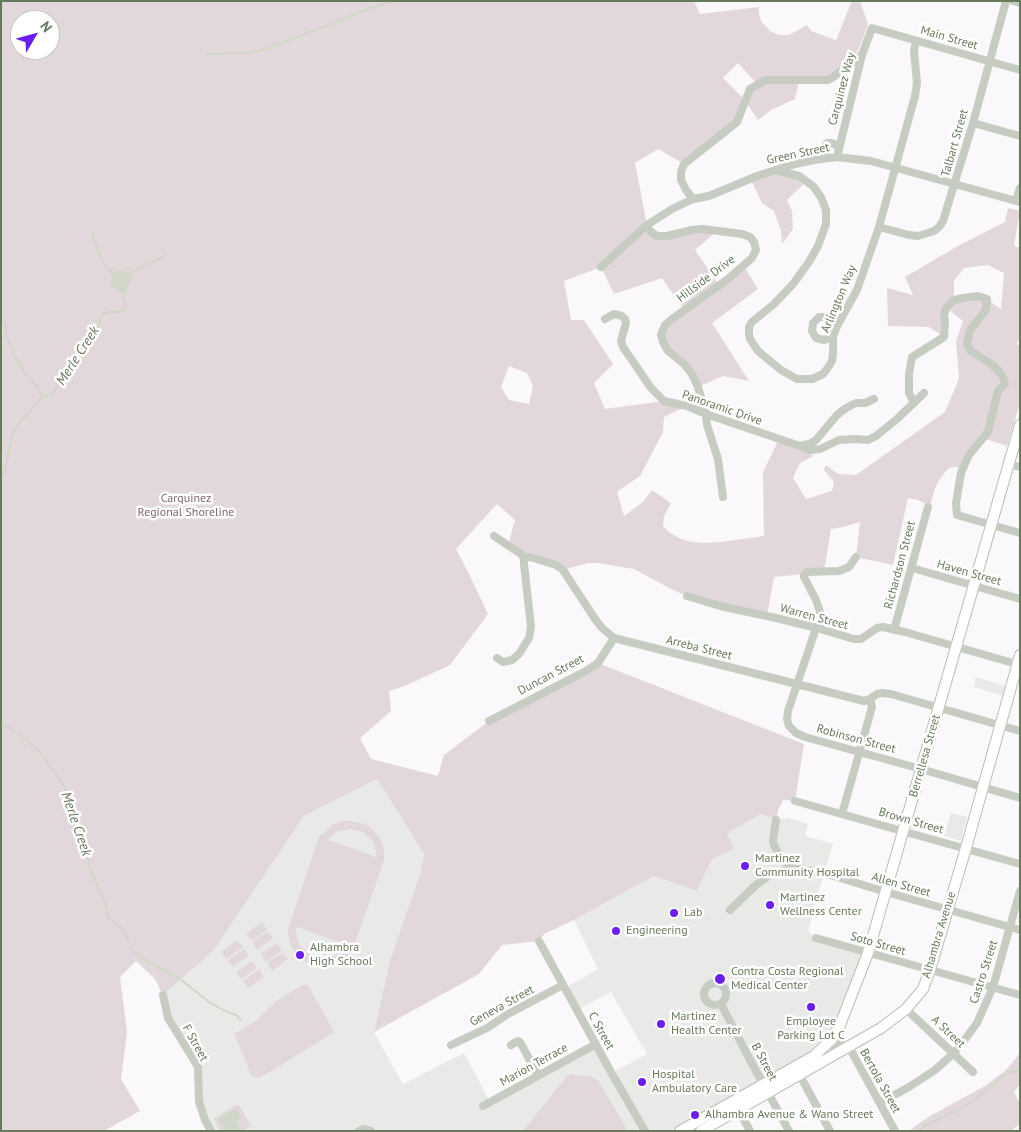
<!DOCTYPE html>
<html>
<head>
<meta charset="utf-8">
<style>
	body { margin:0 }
	#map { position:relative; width:1021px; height:1132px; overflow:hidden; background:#faf8fa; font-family:"PT Sans",sans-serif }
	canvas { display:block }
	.frame { position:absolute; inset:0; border:2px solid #677a59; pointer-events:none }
	.north { position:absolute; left:10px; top:10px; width:50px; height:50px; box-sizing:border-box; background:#fff; border:1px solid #c2cabd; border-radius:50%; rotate:53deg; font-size:14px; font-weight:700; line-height:20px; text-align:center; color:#677a59 }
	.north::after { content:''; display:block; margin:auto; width:18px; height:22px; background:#6b1df4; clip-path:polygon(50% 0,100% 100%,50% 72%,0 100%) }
</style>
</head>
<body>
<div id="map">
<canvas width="1021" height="1132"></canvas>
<div class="frame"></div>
<div class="north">N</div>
</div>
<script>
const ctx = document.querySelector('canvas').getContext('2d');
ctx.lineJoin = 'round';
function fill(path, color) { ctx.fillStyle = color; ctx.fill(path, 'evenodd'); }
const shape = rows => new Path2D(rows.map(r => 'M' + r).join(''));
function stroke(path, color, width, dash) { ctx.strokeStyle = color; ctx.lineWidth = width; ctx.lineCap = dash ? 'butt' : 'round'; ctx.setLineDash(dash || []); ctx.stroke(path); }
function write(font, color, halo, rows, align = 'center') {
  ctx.font = font + ' "PT Sans",sans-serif'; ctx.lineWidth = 5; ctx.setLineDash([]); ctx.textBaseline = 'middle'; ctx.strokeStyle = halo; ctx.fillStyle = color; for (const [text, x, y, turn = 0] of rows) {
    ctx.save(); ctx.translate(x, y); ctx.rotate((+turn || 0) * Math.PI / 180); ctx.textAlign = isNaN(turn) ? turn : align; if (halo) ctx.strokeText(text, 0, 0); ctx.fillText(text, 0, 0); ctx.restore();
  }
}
fill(shape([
	[976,677,1006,686,1003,696,974,687],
	[377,779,424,854,420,874,390,960,374,1032,403,1084,464,1053,490,1102,596,1044,612,1073,647,1054,611,992,577,1010,565,988,598,969,574,920,654,876,697,891,712,859,726,833,761,814,776,820,788,818,808,824,805,836,833,844,824,873,808,931,816,938,868,953,840,1025,823,1048,680,1131,211,1131,205,1120,198,1067,168,1018,163,995,214,950,304,816],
	[951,813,967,817,961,841,944,836]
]), '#e9e9e8');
fill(shape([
	[1,1,694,1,700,14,759,7,759,14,761,21,770,31,779,35,789,35,807,25,811,31,836,40,852,1,860,1,868,24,860,46,856,54,845,64,828,77,800,77,795,99,771,110,758,120,746,102,737,122,684,164,658,149,635,163,647,225,654,234,717,231,695,250,719,285,743,265,758,289,712,323,749,381,723,376,698,387,674,357,661,335,684,310,662,278,614,294,601,267,564,281,571,320,584,320,613,364,594,383,605,409,664,401,687,406,664,417,663,432,640,476,617,492,624,516,643,502,652,490,671,503,664,516,663,526,670,533,679,538,691,542,704,543,721,542,764,536,763,472,779,439,809,450,813,456,800,463,793,478,806,499,832,491,834,482,824,470,826,465,838,474,856,475,945,412,959,379,956,341,963,321,947,308,944,337,929,327,888,326,887,288,913,295,905,277,956,247,1005,222,1008,208,1020,211,1014,246,1020,248,1020,337,1017,344,1020,346,1020,403,1007,446,983,438,960,469,957,467,952,467,947,470,939,480,934,491,930,506,918,500,908,498,893,565,856,557,860,522,843,527,831,529,824,572,774,577,767,616,687,596,669,588,634,569,598,563,588,563,563,570,530,557,508,546,515,520,497,504,456,549,470,576,488,614,450,665,405,686,389,691,391,711,360,738,371,759,438,776,444,755,489,721,598,663,804,744,795,801,783,800,778,810,776,820,761,814,727,833,734,849,712,859,697,891,654,876,574,920,544,934,539,941,502,945,479,974,374,1032,390,960,420,874,424,854,377,779,304,816,214,950,163,995,155,979,136,961,120,977,127,1032,121,1079,140,1111,104,1131,1,1131],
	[20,20,50,20,50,50,20,50],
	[738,63,757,84,746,101,723,78],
	[988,265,1004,273,1001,309,987,299,954,300,954,281,964,268],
	[509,366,527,373,533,386,529,404,509,400,501,387],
	[775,170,806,182,787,200,792,211,793,229,782,244,781,231,774,211,762,203,750,178],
	[343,821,350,821,361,823,367,825,376,833,380,838,384,849,384,861,353,949,345,958,335,965,323,967,317,966,306,962,296,954,290,944,288,932,289,926,320,834,322,835,332,825],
	[350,829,363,832,370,838,375,846,376,857,328,840,336,832],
	[296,928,297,927,346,945,340,952,332,957,323,959,314,957,306,952,300,945,297,937],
	[262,922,267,930,251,941,246,934],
	[268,931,273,938,257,950,252,942],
	[237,940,243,947,227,959,221,952],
	[277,943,282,950,266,962,261,954],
	[244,949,249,956,233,967,228,960],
	[283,952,288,959,272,971,267,963],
	[252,961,257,968,241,979,236,972],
	[259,969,264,977,248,988,243,981],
	[303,985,306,985,309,987,334,1032,275,1069,258,1078,252,1076,249,1072,246,1061,234,1034,258,1020,259,1017,279,999],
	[1020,1053,1020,1084,1014,1092,1020,1104,1020,1124,1011,1131,909,1131,928,1117,985,1086,1007,1069],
	[570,1074,592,1077,598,1080,628,1131,523,1131,567,1076],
	[239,1105,251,1126,243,1131,220,1131,214,1119,234,1106]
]), '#e2d8db');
fill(shape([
	[120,270,129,273,132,279,124,294,112,287,111,285,112,273],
	[236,1109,242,1118,236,1122,240,1130,225,1131,218,1119]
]), '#d1d7c8');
stroke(shape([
	[206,54,248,53,259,51,332,24,363,11,393,1],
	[92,232,99,253,105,266,113,274],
	[128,275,166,255],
	[5,323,6,333,14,356,26,374,38,388,43,398],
	[1,477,5,472,10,444,14,429,31,410,35,404,41,399,53,393,63,378,73,369,97,332,100,319,103,314,109,312,119,312,125,309,125,302,123,293],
	[1,722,20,735,40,752,63,784,82,835,90,868,105,903,108,917,119,926,124,932,129,941],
	[131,947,134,952,148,962,180,979,209,1002,223,1010,236,1015,241,1020],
	[919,1131,924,1126,956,1111,972,1102,1003,1076,1008,1073,1017,1071,1020,1066]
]), '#d1d7c8', 2);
const major = shape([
	[680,1131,814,1056,832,1039,840,1025,868,953,1020,425],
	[701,1131,881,1028,906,1009,923,989,930,970,966,848,1020,655]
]);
stroke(major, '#b8bfb4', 12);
stroke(shape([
	[1013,1,1020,3],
	[973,123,1020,136],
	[837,157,862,55,872,28,1020,70],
	[829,158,825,154,823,149,827,143,832,143,839,147],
	[775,170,799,176,813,186,821,197,826,210,826,224,818,246,809,262,793,284,774,304,752,322,749,327,749,334,750,339,758,351,781,370,797,379,812,379,823,374,827,369,832,361,833,353,833,337,837,326,857,290,879,227,915,96,917,83,914,51,916,41],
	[693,199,686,190,681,180,681,172,684,164,737,122,750,89,765,80,828,80,832,78,862,55],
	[1016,201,1020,188],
	[647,225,650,231,657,236,667,236,692,230,703,229,742,234,750,237,754,242,756,250,752,258,728,279,672,319,665,325,661,335,663,342,668,351,684,364,692,374,698,387,706,414,707,425,718,459,723,497],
	[879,227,909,235,918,236,934,231,939,227,943,221,973,123,1006,1],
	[601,267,647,225,672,209,693,199,709,196,757,176,791,165,814,160,837,157,871,161,1020,202],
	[605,319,614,314,622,316,625,319,626,323,621,341,623,347,651,388,664,401,687,406,706,414,800,446,809,444,816,440,837,415,846,408,856,403,865,403,874,399],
	[833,337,824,340,816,338,812,331,813,323,819,317,827,317,831,319,837,326],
	[914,403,909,393,909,374,912,357,944,337,945,321,944,315,946,308,954,300,963,298,978,296,987,299,986,310,970,330,967,344,971,351,994,366,1002,375,1005,384,998,391,988,432,969,455,961,473,956,503,957,515,1020,533],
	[800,446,809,450,820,449,839,440,855,439,868,440,876,436,897,419,924,393],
	[1009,464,1020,467],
	[494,536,521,554,524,558],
	[856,557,849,567,839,571,807,572,804,575,804,577,816,600,820,612,820,623,815,631,788,711,787,719,789,726,796,733,805,737,921,769,1020,798],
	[912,568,1020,599],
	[687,596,720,606,776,618,817,628,854,639,861,639,877,628,883,627,905,632,1013,663,1020,664],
	[894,630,928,507],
	[497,658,503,662,512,660,519,654,529,638,531,627,524,564,524,558,530,557,556,565,563,570,595,619,602,628,614,638,864,701,870,699,877,694,882,693,891,694,1020,731],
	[489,721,584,672,598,663,614,638],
	[795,801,1020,864],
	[842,814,872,707,870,699],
	[776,820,773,841,774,845,780,857,792,868],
	[730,910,756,885,771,874,792,868,824,873,886,892,1020,930],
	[816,938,1020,995],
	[539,941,612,1074,645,1131],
	'704 994a11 11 0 1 1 22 0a11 11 0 1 1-22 0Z',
	[163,995,168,1018,198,1067,199,1102,205,1120,211,1131],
	[721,1004,750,1060,789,1131],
	[906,1009,973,1072],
	[451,1045,487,1028,508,1014,563,985],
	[511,1045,518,1041,520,1042,538,1075],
	[839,1052,833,1046,832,1039,840,1041,849,1047,895,1131],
	[797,1070,830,1131],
	[880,1103,909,1087,935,1070,954,1053,966,1038,977,1023,993,987,1020,891],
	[483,1106,596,1044],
	[737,1107,750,1131],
	[359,1131,364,1129,371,1131]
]), '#c7ccc2', 8);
stroke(major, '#fff', 10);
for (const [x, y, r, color] of [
	[745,866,5,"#6b1df4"],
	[770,905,5,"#6b1df4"],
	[674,913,5,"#6b1df4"],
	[616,931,5,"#6b1df4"],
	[300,955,5,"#6b1df4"],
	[720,979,6,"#6b1df4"],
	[811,1007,5,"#6b1df4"],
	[661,1024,5,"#6b1df4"],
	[642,1082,5,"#6b1df4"],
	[695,1115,5,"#6b1df4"]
]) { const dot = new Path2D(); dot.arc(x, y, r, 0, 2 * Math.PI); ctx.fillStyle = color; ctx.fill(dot); stroke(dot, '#fff', 2); }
write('12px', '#677a59', '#fff', [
	["Main Street",949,38,16],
	["Carquinez Way",842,89,-75],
	["Talbart Street",955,143,-74],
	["Green Street",798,154,-12],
	["Hillside Drive",706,279,-37],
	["Arlington Way",839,299,-67],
	["Panoramic Drive",722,408,19],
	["Richardson Street",900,565,-75],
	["Haven Street",969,573,16],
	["Warren Street",814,617,15],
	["Arreba Street",699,648,14],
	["Duncan Street",551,675,-28],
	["Robinson Street",856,739,15],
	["Berrellesa Street",925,756,-74],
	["Brown Street",911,821,16],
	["Allen Street",901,885,16],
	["Alhambra Avenue",939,935,-73],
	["Soto Street",878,944,16],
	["Castro Street",984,972,-72],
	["Geneva Street",502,1006,-29],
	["C Street",601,1031,61],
	["A Street",948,1032,43],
	["F Street",195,1043,61],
	["B Street",764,1062,62],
	["Marion Terrace",534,1065,-29],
	["Bertola Street",880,1081,61]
]);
write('12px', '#826668', '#fff', [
	["Carquinez",186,499],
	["Regional Shoreline",186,513]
]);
write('12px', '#677a59', '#fff', [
	["Martinez",755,859],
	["Community Hospital",755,873],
	["Martinez",780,898],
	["Wellness Center",780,912],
	["Lab",684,913],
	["Engineering",626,931],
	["Alhambra",310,948],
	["High School",310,962],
	["Contra Costa Regional",731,972],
	["Medical Center",731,986],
	["Martinez",671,1017],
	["Health Center",671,1031],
	["Employee",811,1022,"center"],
	["Parking Lot C",811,1036,"center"],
	["Hospital",652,1075],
	["Ambulatory Care",652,1089],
	["Alhambra Avenue & Wano Street",705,1115]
], 'left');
write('italic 14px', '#6b7758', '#fff', [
	["Merle Creek",78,356,-57],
	["Merle Creek",76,824,71]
]);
</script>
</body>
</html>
